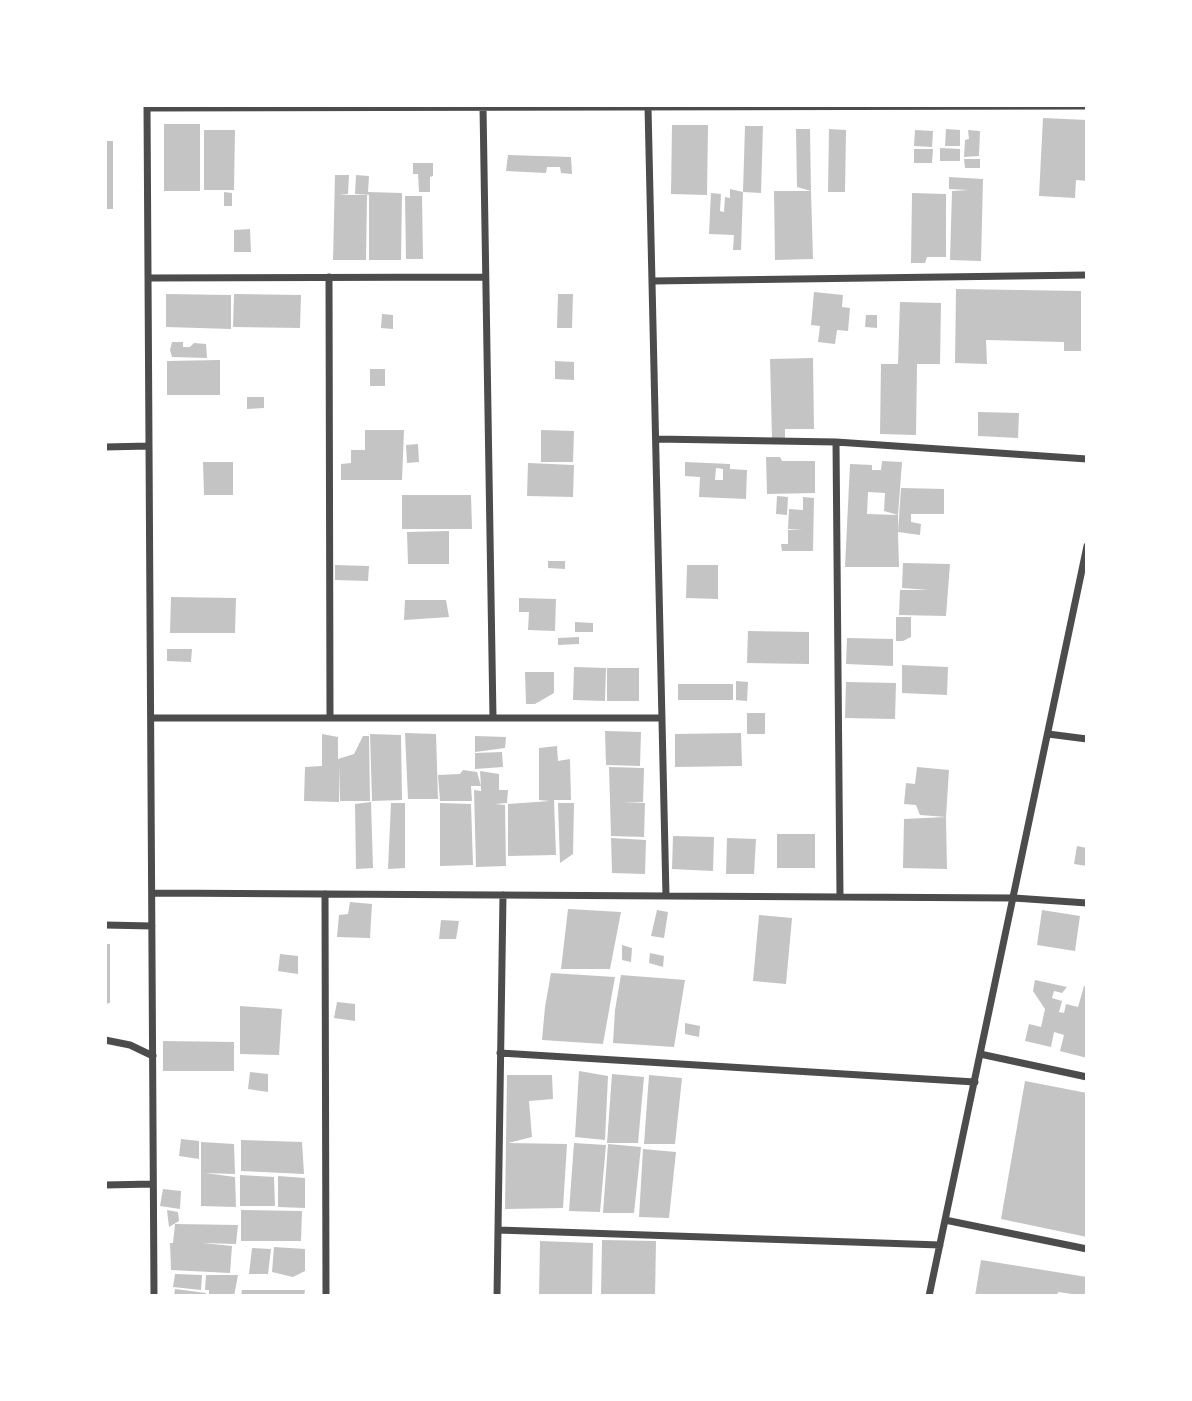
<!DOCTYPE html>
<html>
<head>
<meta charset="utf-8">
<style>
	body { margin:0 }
	#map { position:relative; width:1192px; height:1401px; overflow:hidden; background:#fff; font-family:Jost,sans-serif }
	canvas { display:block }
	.frame { position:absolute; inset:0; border:107px solid #fff; pointer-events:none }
</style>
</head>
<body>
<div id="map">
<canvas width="1192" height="1401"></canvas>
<div class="frame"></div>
</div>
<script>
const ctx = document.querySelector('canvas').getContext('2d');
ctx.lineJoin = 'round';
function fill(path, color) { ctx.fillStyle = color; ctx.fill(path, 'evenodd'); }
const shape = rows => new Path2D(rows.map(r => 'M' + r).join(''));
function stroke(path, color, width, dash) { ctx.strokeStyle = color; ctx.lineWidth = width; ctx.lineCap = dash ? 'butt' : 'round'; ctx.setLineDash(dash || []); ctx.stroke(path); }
fill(shape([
	[1043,118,1087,120,1087,181,1076,180,1075,198,1039,196],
	[164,124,200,124,200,191,164,191],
	[672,125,708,125,707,195,671,194],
	[745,126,763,126,761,193,743,192],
	[796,129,810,129,811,191,797,187],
	[829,129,846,130,845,192,828,192],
	[946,129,960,130,960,146,945,146],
	[204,130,235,130,234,190,204,190],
	[915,130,933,131,932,147,914,146],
	[968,130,980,131,979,156,964,157,965,140,969,139],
	[105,141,113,141,113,209,105,209],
	[940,148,960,149,960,161,940,161],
	[914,149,933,149,932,163,914,163],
	[508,155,571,157,572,174,561,173,560,167,547,167,546,173,506,171],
	[964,159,980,159,980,168,965,168],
	[413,163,433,163,433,176,430,177,430,192,419,192,418,174,413,174],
	[335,175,349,175,348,194,339,195,367,195,366,260,333,260],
	[356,175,369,176,368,192,402,193,401,260,369,260,369,195,371,195,355,194],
	[949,177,983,179,981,261,950,260,952,191,969,190,949,189],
	[730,189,743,192,741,250,733,250,734,235,709,234,711,193,721,194,720,211,724,212,725,197,730,198],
	[774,191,811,191,813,259,775,260],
	[224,192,232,193,232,206,224,206],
	[912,193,946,194,946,257,927,257,925,263,911,263],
	[405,196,422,196,423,259,406,259],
	[250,229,251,252,234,252,234,230],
	[956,289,1081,291,1081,351,1064,351,1064,342,986,340,987,364,955,363],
	[814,292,843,295,842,307,850,308,848,331,837,330,835,344,818,342,820,326,811,325],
	[166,294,231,295,231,329,166,327],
	[234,294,301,295,300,328,233,327],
	[558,294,573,294,572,328,557,328],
	[900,302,941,303,940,364,917,364,916,435,880,434,881,364,898,364],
	[382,314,393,315,393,329,381,328],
	[866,315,877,315,877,328,865,327],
	[172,342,183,342,183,347,190,347,194,343,206,344,207,358,172,357,170,350],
	[813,358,814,429,785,429,785,438,772,439,770,359],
	[220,360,220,395,167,395,167,361],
	[555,361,574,362,574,380,555,379],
	[370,369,385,369,385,386,370,386],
	[247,397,264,397,264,408,247,409],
	[978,412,1019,413,1018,438,978,436],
	[365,430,404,430,402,480,341,480,341,464,351,463,351,450,365,450],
	[541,430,574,431,573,462,541,462],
	[418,444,419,462,407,463,406,445],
	[766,457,780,457,782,461,815,461,815,493,767,494],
	[882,461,902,462,898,515,884,511,885,493,868,492,867,514,898,515,898,532,901,488,944,489,944,514,911,514,911,522,921,524,920,535,898,532,899,567,845,567,850,464,872,465,872,470,881,470],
	[203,462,233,462,233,495,204,495],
	[685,462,730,464,730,469,747,470,746,499,699,497,700,477,685,476],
	[716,468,723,469,723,480,715,480],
	[528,463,574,465,573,497,527,496],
	[402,495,471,495,472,529,402,529],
	[777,496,788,497,787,515,776,514],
	[803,497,814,498,813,551,782,551,781,544,788,544,788,530,803,530,788,529,789,509,803,510],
	[449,531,449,564,408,564,407,532],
	[548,561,565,561,565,569,548,568],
	[903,563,950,564,946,616,899,615,900,590,929,590,902,588],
	[335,565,369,566,368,581,335,580],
	[687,565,718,565,718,599,686,598],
	[171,597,236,598,235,633,170,633],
	[519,598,556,599,555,631,528,630,529,612,519,612],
	[405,600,446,600,449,617,404,620],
	[896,617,911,617,911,637,903,641,896,641],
	[575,622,593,623,593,632,575,632],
	[748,631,809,632,809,664,747,663],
	[579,637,579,644,558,645,558,638],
	[847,638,893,639,893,666,846,664],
	[167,649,192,649,191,662,167,661],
	[902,665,948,667,947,695,902,693],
	[574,667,606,668,605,701,573,700],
	[607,668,639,668,639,701,607,701],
	[525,672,554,672,554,693,535,704,526,704],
	[736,681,748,682,747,701,736,700],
	[846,682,896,683,895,719,845,718],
	[678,684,733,684,733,700,678,700],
	[747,713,765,713,765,734,747,734],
	[605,731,641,732,640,766,606,765],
	[405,733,436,734,438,799,408,799],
	[741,733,742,766,675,767,675,734],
	[322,734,338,737,338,759,354,754,363,736,369,736,370,801,340,801,339,765,339,802,304,801,305,767,322,766],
	[370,734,401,735,402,800,372,801],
	[475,736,506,737,505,748,475,752],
	[557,746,558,761,570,759,571,800,554,800,556,855,508,856,508,804,550,801,539,800,539,748],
	[502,752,503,767,475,769,475,753],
	[609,767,644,768,643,802,624,802,645,803,644,837,611,836],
	[917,767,949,770,946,817,920,815,916,805,904,804,906,783,915,784],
	[463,770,477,772,481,786,480,771,499,774,499,790,508,790,507,803,495,804,505,805,506,866,476,867,474,790,481,791,481,786,471,786,472,801,440,801,438,775,460,774],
	[371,802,373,868,356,869,355,804],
	[391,803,405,803,405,868,388,869],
	[440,803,471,804,473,865,440,866],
	[558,803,574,803,573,854,560,863],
	[946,817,947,869,903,868,904,819],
	[777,834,815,834,815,868,777,868],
	[673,836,714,837,713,871,672,869],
	[611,838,646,840,645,874,612,873],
	[727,838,756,839,754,874,726,874],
	[1077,846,1087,848,1087,866,1074,864],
	[350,902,372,904,370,938,337,937,339,915,348,914],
	[568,909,621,912,610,969,561,969],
	[657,910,668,912,664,938,651,936],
	[1042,910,1080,916,1075,951,1037,945],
	[759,915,792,918,786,984,753,981],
	[441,920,459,921,456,939,439,939],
	[105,944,110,944,110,1003,105,1004],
	[622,945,632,948,631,962,622,960],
	[650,953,664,956,663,967,649,963],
	[280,954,298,956,298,974,278,971],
	[551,973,615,977,603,1044,542,1040,545,1007],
	[621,975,685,980,674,1047,613,1043,615,1010],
	[1035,980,1067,987,1062,993,1054,991,1052,998,1062,1001,1059,1012,1064,1013,1066,1004,1078,1007,1084,986,1087,986,1087,1058,1060,1051,1064,1035,1054,1032,1051,1047,1025,1041,1029,1024,1041,1027,1045,1009,1033,991],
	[337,1002,355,1004,355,1021,334,1018],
	[240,1006,282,1009,279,1055,240,1054],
	[685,1023,700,1026,699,1037,685,1034],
	[163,1041,234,1042,234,1071,163,1071],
	[579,1071,608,1076,605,1140,575,1137],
	[250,1072,268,1074,268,1092,248,1089],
	[612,1074,644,1077,638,1143,607,1143],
	[507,1075,552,1075,553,1099,529,1101,532,1137,508,1143,567,1144,563,1208,505,1209],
	[649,1075,682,1078,675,1144,644,1144],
	[1025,1081,1087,1093,1087,1237,1001,1219],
	[181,1139,199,1141,199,1159,179,1156],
	[241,1140,302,1142,304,1174,241,1171],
	[201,1142,234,1144,235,1174,205,1173,235,1177,236,1207,201,1206],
	[574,1143,606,1145,600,1212,569,1211],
	[608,1144,641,1147,634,1213,603,1213],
	[643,1149,676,1152,669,1218,639,1217],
	[240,1175,274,1177,275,1206,240,1206],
	[278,1176,305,1178,305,1208,278,1207],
	[163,1189,181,1191,180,1209,160,1206],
	[167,1210,178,1212,179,1221,169,1227],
	[241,1210,302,1211,301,1241,241,1241],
	[175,1224,238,1225,236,1244,202,1243,232,1246,230,1273,171,1270,170,1243,173,1243],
	[602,1240,656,1241,655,1296,601,1296],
	[540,1241,593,1243,592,1296,539,1296],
	[274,1247,305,1249,305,1271,293,1277,272,1272],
	[252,1248,271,1249,268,1274,249,1274],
	[981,1260,1087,1277,1087,1296,1058,1292,1057,1296,975,1296],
	[175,1274,202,1275,201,1290,173,1287],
	[206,1275,238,1275,234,1296,209,1296,209,1290,205,1290],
	[175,1289,206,1293,205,1296,174,1296],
	[242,1290,305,1290,304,1296,241,1296]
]), '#c4c4c4');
stroke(shape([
	[147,105,154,1296],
	[483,107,493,718],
	[648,107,666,896],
	[147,108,1087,106],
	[329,277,330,718],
	[148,278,485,277],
	[652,281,1087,275],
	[656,439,836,442,1087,459],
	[836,442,840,897],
	[105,447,149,446],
	[151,718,662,718],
	[1048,734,1087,739],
	[152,893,1014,898,1087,903],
	[325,894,326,1296],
	[105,925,152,926],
	[105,1040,130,1045,153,1056],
	[500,1053,975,1082],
	[980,1054,1087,1077],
	[105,1185,153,1184],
	[945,1220,1087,1249],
	[498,1230,940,1245],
	[497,1296,503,895],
	[929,1296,1087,546]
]), '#4c4c4c', 7);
</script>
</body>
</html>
